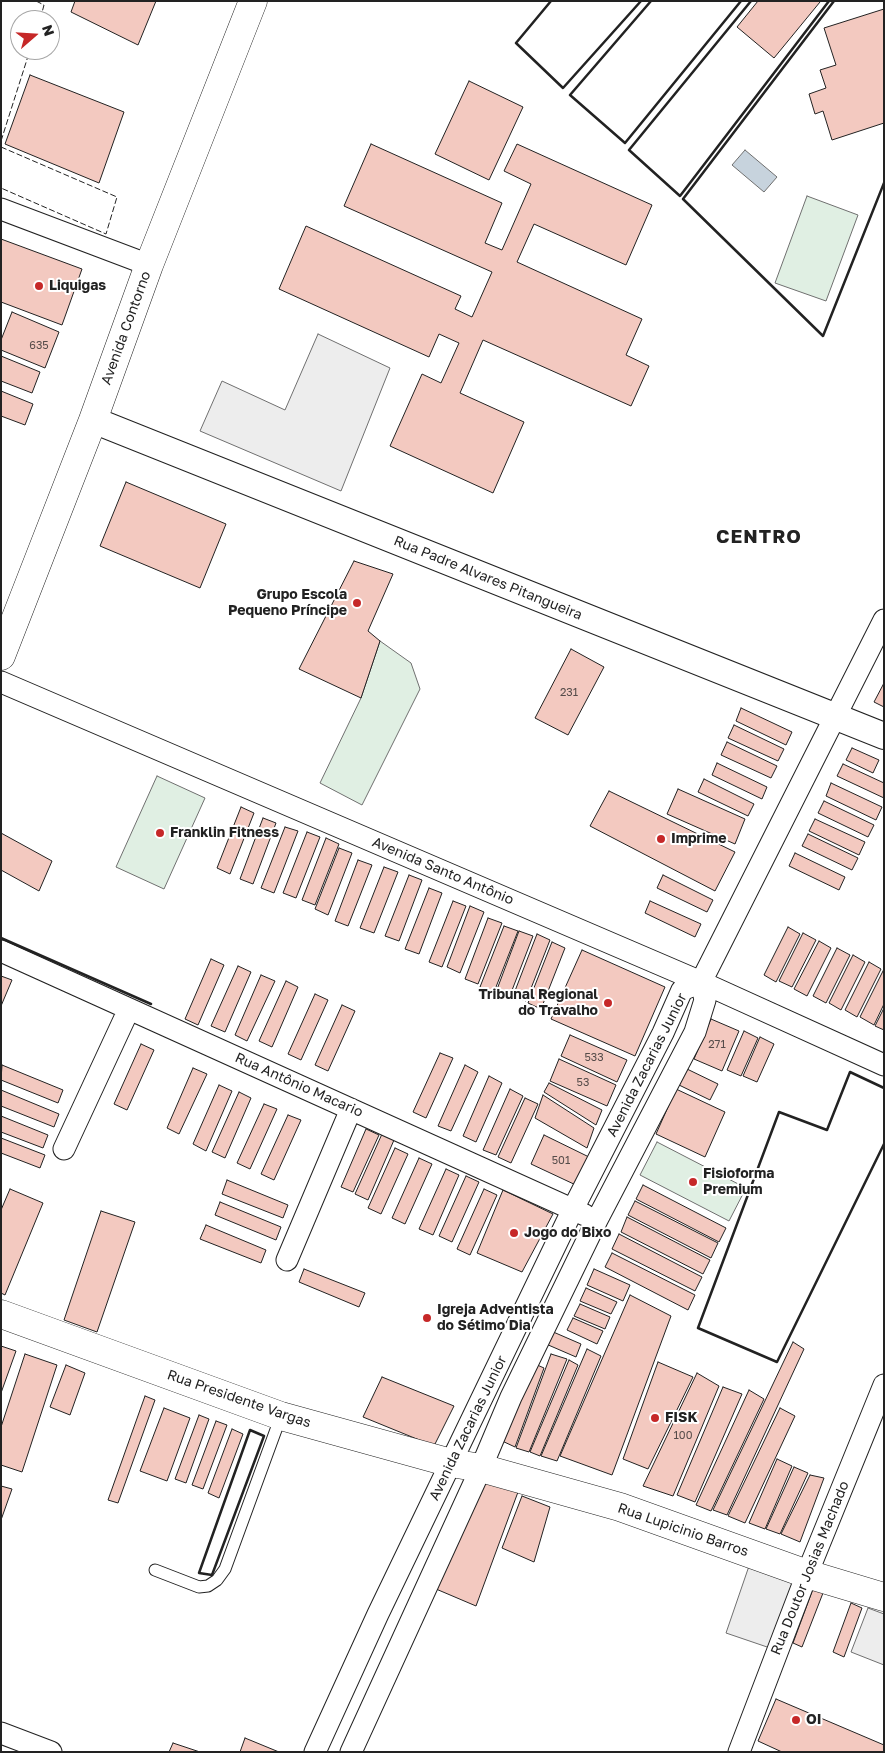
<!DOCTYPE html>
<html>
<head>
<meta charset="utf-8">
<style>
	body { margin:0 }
	#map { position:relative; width:885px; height:1753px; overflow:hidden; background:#fff; font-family:"Golos Text",sans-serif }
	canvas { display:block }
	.frame { position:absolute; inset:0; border:2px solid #222; pointer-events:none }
	.north { position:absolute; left:10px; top:10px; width:50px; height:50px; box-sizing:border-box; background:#fff; border:1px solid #a7a7a7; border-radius:50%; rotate:71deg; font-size:14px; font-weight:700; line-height:20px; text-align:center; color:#222 }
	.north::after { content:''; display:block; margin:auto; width:18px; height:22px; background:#c62828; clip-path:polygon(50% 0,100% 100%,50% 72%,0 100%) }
</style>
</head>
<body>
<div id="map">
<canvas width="885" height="1753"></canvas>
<div class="frame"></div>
<div class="north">N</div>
</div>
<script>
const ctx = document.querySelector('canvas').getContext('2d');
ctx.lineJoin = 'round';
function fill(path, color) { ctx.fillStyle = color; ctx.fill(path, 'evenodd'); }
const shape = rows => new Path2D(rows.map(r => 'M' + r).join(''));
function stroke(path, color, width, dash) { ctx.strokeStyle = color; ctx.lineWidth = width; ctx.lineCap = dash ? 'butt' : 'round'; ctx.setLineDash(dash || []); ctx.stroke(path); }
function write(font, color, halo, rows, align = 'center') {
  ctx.font = font + ' "Golos Text",sans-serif'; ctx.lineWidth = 4; ctx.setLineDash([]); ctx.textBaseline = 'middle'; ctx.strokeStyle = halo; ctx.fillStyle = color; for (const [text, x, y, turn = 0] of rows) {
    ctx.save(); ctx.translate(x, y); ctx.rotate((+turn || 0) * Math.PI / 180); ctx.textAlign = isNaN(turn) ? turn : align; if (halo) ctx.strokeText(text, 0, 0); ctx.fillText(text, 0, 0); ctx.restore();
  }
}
const green = shape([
	[807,196,858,215,826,301,775,283,807,196],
	[380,641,411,663,420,689,362,805,320,783,361,698,380,641],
	[157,776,205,798,164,889,116,867,157,776],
	[657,1142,746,1188,729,1221,640,1175,657,1142]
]);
fill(green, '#e0efe3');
stroke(green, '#6f6f6f', 1);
const parking = shape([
	[318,334,390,368,341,491,200,431,222,381,285,410,318,334],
	[749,1566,796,1582,773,1649,726,1633,749,1566],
	[868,1608,884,1614,884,1665,851,1652,868,1608]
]);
fill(parking, '#ededed');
stroke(parking, '#6f6f6f', 1);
const water = shape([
	[745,150,777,177,764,192,732,165,745,150]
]);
fill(water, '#c7d3dd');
stroke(water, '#6f6f6f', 1);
const building = shape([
	[75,1,156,1,138,45,71,12,75,1],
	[758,1,819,1,820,2,774,58,737,27,758,1],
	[884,9,884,123,832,140,823,111,815,114,809,94,826,88,820,70,836,65,824,28,884,9],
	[30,75,124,112,99,183,5,144,30,75],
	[469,81,523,107,489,180,435,154,469,81],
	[371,144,502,203,485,243,502,250,531,184,504,171,517,144,652,205,626,265,534,224,517,262,642,319,626,355,649,366,631,406,483,340,460,393,524,422,493,493,390,446,422,374,441,383,459,343,439,334,429,357,279,289,306,226,461,296,455,309,472,317,492,272,344,206,371,144],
	[1,239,82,269,62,325,1,302,1,239],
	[12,312,59,332,45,368,1,350,1,340,12,312],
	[1,356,40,372,32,393,1,381,1,356],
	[1,391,33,404,25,425,1,416,1,391],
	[126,482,226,524,200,588,100,546,126,482],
	[354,561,393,574,368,631,380,641,361,698,299,669,354,561],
	[571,649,604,667,568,735,535,718,571,649],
	[884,683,884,707,874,702,884,683],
	[741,708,792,732,786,745,736,721,741,708],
	[734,725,784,749,778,761,728,738,734,725],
	[727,742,777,766,771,778,721,755,727,742],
	[852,748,879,760,873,773,846,760,852,748],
	[717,763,767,787,762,799,712,775,717,763],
	[843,764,884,783,884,798,837,776,843,764],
	[704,779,754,804,748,816,698,792,704,779],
	[831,783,882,807,876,820,826,796,831,783],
	[678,789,745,819,735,844,667,814,678,789],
	[609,791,735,852,715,891,590,826,609,791],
	[824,801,874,825,868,837,818,813,824,801],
	[241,807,254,813,230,874,217,868,241,807],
	[263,818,276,823,253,884,240,879,263,818],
	[815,819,865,842,859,855,809,831,815,819],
	[285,827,298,831,274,893,261,888,285,827],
	[307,832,320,837,296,898,283,893,307,832],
	[1,833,52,861,39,891,1,870,1,833],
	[808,834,858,858,852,870,802,846,808,834],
	[326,838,339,844,315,905,302,900,326,838],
	[339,848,352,853,328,915,315,909,339,848],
	[795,853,845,877,839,890,789,866,795,853],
	[358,860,372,865,348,926,335,921,358,860],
	[384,867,398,872,374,933,360,928,384,867],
	[409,875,422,880,399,941,385,936,409,875],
	[663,875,713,900,707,912,657,888,663,875],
	[429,888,442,893,419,954,405,949,429,888],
	[453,901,466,906,442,967,429,962,453,901],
	[650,901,701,924,695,937,645,913,650,901],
	[470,906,484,912,460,973,447,967,470,906],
	[488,918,502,923,478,984,465,979,488,918],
	[504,926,518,931,494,992,480,987,504,926],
	[788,927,800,934,776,982,764,975,788,927],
	[519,931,533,936,509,998,496,992,519,931],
	[803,933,816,940,792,987,779,981,803,933],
	[537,934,550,940,526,1001,513,996,537,934],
	[819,941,831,948,807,996,794,989,819,941],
	[552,942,565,948,541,1009,528,1003,552,942],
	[837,948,850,955,826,1003,813,996,837,948],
	[582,950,665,987,635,1056,551,1019,582,950],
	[853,955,865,962,841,1010,829,1003,853,955],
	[211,959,224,965,198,1025,185,1019,211,959],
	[869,962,881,969,857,1017,845,1010,869,962],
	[238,966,251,972,225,1032,211,1026,238,966],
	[884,969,884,1004,874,1025,860,1017,884,969],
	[261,975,275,981,247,1041,235,1035,261,975],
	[1,976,12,980,1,1006,1,976],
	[286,981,298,987,272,1047,259,1041,286,981],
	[315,994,328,1000,301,1060,288,1054,315,994],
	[342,1005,355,1011,328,1071,315,1065,342,1005],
	[884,1008,884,1030,875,1026,884,1008],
	[711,1019,739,1031,722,1071,694,1059,711,1019],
	[744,1031,758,1038,741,1076,727,1070,744,1031],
	[570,1035,627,1060,617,1082,561,1056,570,1035],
	[760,1037,774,1044,757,1082,743,1076,760,1037],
	[141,1044,154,1050,127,1110,114,1104,141,1044],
	[440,1053,453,1058,426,1118,413,1112,440,1053],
	[559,1059,616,1085,607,1106,550,1081,559,1059],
	[2,1065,63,1090,58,1103,1,1080,2,1065],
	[465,1065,478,1072,451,1131,438,1126,465,1065],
	[193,1068,207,1074,179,1134,167,1128,193,1068],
	[687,1069,718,1084,710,1100,679,1085,687,1069],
	[489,1076,502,1083,476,1142,463,1136,489,1076],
	[549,1083,602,1110,596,1125,544,1092,549,1083],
	[219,1085,232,1091,206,1151,193,1144,219,1085],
	[510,1089,523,1096,496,1155,483,1150,510,1089],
	[676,1089,725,1112,705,1157,656,1134,676,1089],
	[1,1090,59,1114,54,1127,1,1106,1,1090],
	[239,1092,251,1098,225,1158,212,1152,239,1092],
	[543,1095,594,1128,587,1148,535,1118,543,1095],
	[525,1098,538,1104,511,1163,498,1157,525,1098],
	[264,1104,277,1109,250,1169,237,1163,264,1104],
	[288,1115,301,1120,274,1180,261,1174,288,1115],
	[1,1116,48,1135,43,1148,1,1132,1,1116],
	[366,1129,379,1135,353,1192,341,1187,366,1129],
	[382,1134,394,1140,368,1200,355,1194,382,1134],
	[544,1135,591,1158,578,1186,531,1164,544,1135],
	[1,1138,45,1155,40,1168,1,1153,1,1138],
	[395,1148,408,1154,381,1214,368,1208,395,1148],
	[419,1158,432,1164,405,1224,392,1218,419,1158],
	[446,1169,459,1175,433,1235,419,1229,446,1169],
	[466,1176,479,1182,452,1242,439,1236,466,1176],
	[227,1180,288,1205,283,1218,222,1194,227,1180],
	[643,1185,726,1228,719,1242,636,1199,643,1185],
	[10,1189,43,1203,5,1295,1,1293,1,1210,10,1189],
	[484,1189,497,1195,470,1255,457,1249,484,1189],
	[503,1190,553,1214,522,1272,477,1253,503,1190],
	[635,1201,718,1243,711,1258,628,1215,635,1201],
	[220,1202,281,1227,276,1240,215,1215,220,1202],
	[101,1211,135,1222,97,1332,64,1320,101,1211],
	[627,1217,710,1260,703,1274,621,1232,627,1217],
	[206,1225,266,1250,261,1263,200,1239,206,1225],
	[619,1234,702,1277,695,1291,612,1249,619,1234],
	[612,1253,695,1295,688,1310,605,1267,612,1253],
	[304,1269,365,1293,359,1307,299,1282,304,1269],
	[594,1269,630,1285,623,1301,587,1285,594,1269],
	[586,1288,617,1302,611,1314,580,1301,586,1288],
	[630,1295,671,1316,612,1475,560,1456,630,1295],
	[580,1304,610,1317,605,1329,574,1316,580,1304],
	[573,1318,603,1331,597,1344,567,1330,573,1318],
	[551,1331,581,1344,576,1357,546,1344,551,1331],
	[793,1342,804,1349,727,1515,713,1510,793,1342],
	[1,1346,16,1351,1,1393,1,1346],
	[587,1349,601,1356,557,1461,541,1456,587,1349],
	[25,1354,57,1365,22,1472,1,1465,1,1427,25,1354],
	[551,1354,567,1359,529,1452,516,1448,551,1354],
	[569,1360,578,1365,540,1456,530,1452,569,1360],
	[658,1362,693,1377,648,1469,623,1459,658,1362],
	[535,1364,544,1368,515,1447,500,1440,535,1364],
	[66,1365,85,1373,70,1415,50,1407,66,1365],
	[697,1373,719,1386,673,1496,643,1486,697,1373],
	[382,1377,454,1406,434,1446,363,1417,382,1377],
	[723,1387,742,1394,695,1502,677,1495,723,1387],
	[749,1390,764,1399,711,1511,696,1505,749,1390],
	[145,1396,155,1400,118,1503,108,1500,145,1396],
	[164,1408,190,1418,167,1481,140,1471,164,1408],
	[780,1408,795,1416,745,1523,728,1516,780,1408],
	[199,1415,209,1419,186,1483,175,1479,199,1415],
	[216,1421,227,1425,203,1489,192,1485,216,1421],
	[232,1429,243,1434,219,1498,208,1493,232,1429],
	[777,1459,792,1466,765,1529,749,1523,777,1459],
	[794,1467,808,1473,780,1534,766,1529,794,1467],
	[810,1475,824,1478,800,1542,781,1534,810,1475],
	[485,1481,518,1492,476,1606,436,1589,485,1481],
	[1,1486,12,1489,1,1520,1,1486],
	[522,1496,550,1507,534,1562,502,1548,522,1496],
	[813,1589,823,1593,802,1647,793,1643,813,1589],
	[851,1603,862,1608,844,1657,833,1652,851,1603],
	[776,1699,884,1745,884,1752,782,1752,758,1741,776,1699],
	[245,1738,279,1752,240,1752,245,1738],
	[173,1743,200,1752,169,1752,173,1743]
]);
fill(building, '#f3c9c0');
stroke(building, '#222', 1);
const service = shape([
	[155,1570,199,1587,208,1586,217,1580,225,1569,281,1416]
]);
const minor = shape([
	[1,209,149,265],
	[1,682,701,982,884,1065],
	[1,951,585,1215],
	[64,1149,129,1009],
	[287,1260,351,1109],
	[1,1733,51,1752],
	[315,1752,378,1614,573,1209,663,1033,682,990,701,982,884,620],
	[351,1752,481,1468,511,1397,597,1220,695,1032,705,1000,701,982],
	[739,1752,807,1574,884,1385]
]);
const tertiary = shape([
	[93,420,884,736]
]);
const secondary = shape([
	[1,1314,281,1416,451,1463,481,1468,620,1507,807,1574,884,1597]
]);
const primary = shape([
	[1,656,93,420,149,265,253,1]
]);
stroke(service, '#222', 13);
stroke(minor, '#222', 23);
stroke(tertiary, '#222', 28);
stroke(secondary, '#222', 29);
stroke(primary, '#222', 29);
stroke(service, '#fff', 11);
stroke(minor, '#fff', 21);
stroke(tertiary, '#fff', 26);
stroke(secondary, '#fff', 28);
stroke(primary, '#fff', 28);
stroke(shape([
	[36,1,44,5,40,20],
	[1,141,30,50],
	[1,147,117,197,106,234,1,188]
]), '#222', 1, [6, 2.5]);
stroke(shape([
	[551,1,516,43,563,88,641,1],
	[651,1,570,95,625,143,741,1],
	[751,1,629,150,680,196,829,1],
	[834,1,683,199,823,336,884,183],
	[1,938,151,1004],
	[884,1088,850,1072,827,1130,779,1112,698,1328,777,1362,884,1144],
	[250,1430,264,1436,212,1575,199,1573,250,1430]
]), '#222', 2.5);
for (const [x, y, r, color] of [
	[39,286,5,"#c62828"],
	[357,603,5,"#c62828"],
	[160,833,5,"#c62828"],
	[661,839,5,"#c62828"],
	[608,1003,5,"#c62828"],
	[693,1182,5,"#c62828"],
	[514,1233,5,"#c62828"],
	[427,1318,5,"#c62828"],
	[655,1418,5,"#c62828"],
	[796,1720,5,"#c62828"]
]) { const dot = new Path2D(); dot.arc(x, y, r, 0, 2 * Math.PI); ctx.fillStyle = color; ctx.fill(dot); stroke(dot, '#fff', 2); }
write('11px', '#564c4a', null, [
	["635",39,346],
	["231",569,693],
	["271",717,1045],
	["533",594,1058],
	["53",583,1083],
	["501",561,1161],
	["100",683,1436]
]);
write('bold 14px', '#222', '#fff', [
	["Liquigas",49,286],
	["Grupo Escola",347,595,"right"],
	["Pequeno Príncipe",347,611,"right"],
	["Franklin Fitness",170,833],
	["Imprime",671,839],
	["Tribunal Regional",598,995,"right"],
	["do Travalho",598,1011,"right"],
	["Fisioforma",703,1174],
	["Premium",703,1190],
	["Jogo do Bixo",524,1233],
	["Igreja Adventista",437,1310],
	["do Sétimo Dia",437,1326],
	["FISK",665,1418],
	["OI",806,1720]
], 'left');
write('14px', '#222', '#fff', [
	["Avenida Contorno",126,328,-70],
	["Rua Padre Alvares Pitangueira",488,578,22],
	["Avenida Santo Antônio",443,871,23],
	["Avenida Zacarias Junior",647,1065,-63],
	["Rua Antônio Macario",299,1085,24],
	["Rua Presidente Vargas",239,1399,19],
	["Avenida Zacarias Junior",468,1428,-64],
	["Rua Lupicinio Barros",683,1530,19],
	["Rua Doutor Josias Machado",810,1568,-68]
]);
ctx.letterSpacing = '1px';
write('bold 19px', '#222', '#fff', [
	["CENTRO",759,537]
]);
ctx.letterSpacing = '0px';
</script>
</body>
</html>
